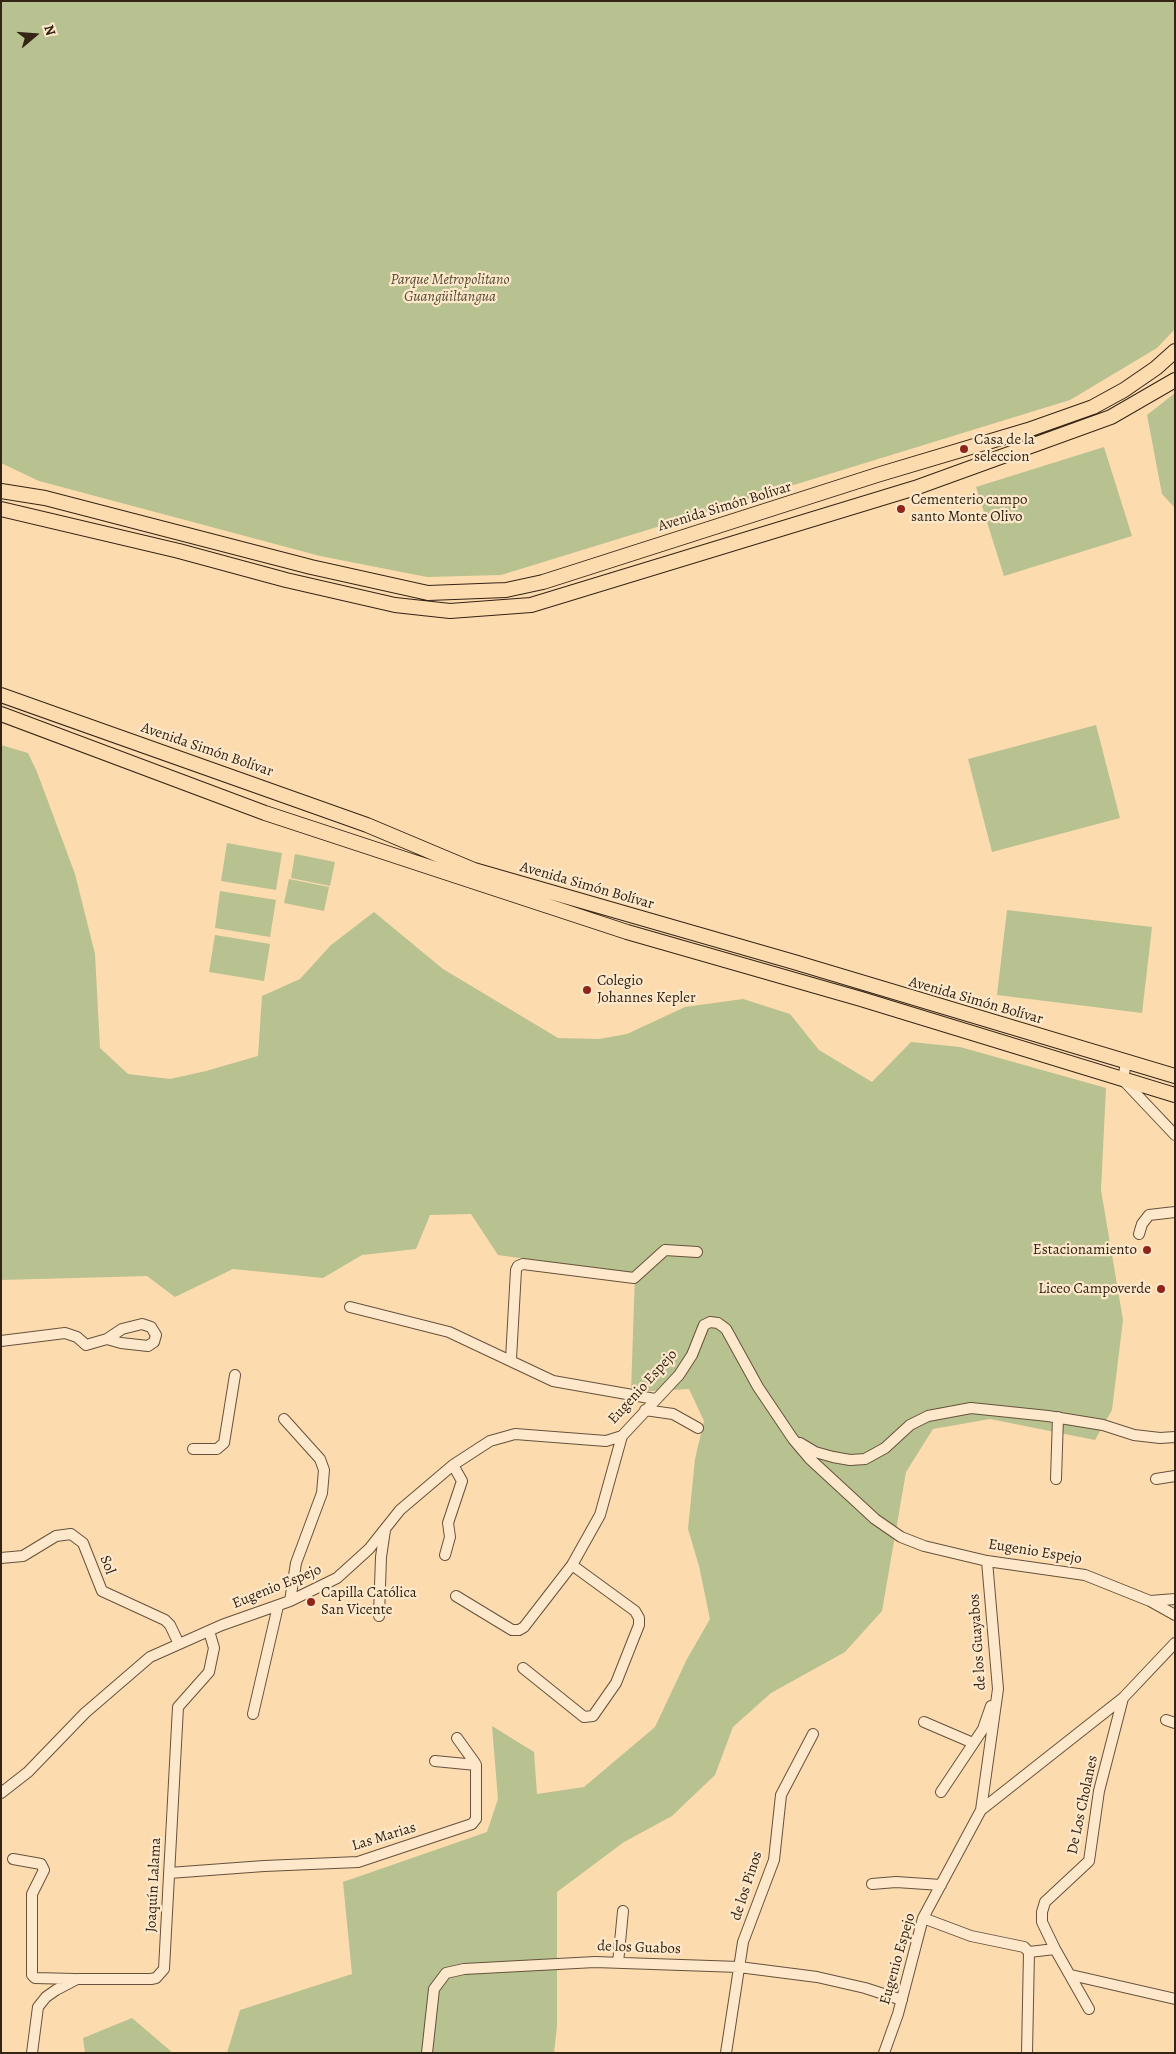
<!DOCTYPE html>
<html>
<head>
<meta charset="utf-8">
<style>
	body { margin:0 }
	#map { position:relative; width:1176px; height:2054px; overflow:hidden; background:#fcdbaf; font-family:Alegreya,serif }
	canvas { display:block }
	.frame { position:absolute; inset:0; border:2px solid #342415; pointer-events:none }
	.north { position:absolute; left:10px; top:10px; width:50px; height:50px; -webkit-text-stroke:4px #fde8cb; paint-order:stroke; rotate:72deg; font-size:14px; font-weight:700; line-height:20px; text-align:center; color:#342415 }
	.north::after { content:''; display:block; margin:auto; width:18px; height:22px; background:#342415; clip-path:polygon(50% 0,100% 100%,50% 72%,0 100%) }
</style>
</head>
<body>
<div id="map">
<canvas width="1176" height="2054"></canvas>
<div class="frame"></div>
<div class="north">N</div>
</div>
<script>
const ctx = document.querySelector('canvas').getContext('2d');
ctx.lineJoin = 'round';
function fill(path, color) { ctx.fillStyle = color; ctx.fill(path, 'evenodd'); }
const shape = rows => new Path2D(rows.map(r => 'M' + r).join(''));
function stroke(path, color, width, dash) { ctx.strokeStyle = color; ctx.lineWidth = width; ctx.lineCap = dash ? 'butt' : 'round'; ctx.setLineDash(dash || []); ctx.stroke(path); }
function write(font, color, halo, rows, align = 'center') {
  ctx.font = font + ' Alegreya,serif'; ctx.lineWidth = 4.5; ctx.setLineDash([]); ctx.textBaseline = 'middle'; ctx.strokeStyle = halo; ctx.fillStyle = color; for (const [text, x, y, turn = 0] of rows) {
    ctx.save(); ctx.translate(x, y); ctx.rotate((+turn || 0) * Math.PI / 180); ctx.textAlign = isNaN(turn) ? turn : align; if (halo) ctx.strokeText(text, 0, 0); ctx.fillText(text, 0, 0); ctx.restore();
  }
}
fill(shape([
	[1,1,1175,1,1175,329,1157,348,1070,400,501,575,427,577,320,556,39,481,1,463],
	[1175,393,1175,508,1162,494,1147,415],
	[1104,447,1132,536,1004,576,976,487],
	[1096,725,1120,818,992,852,968,759],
	[1,745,28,753,37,772,75,874,95,954,100,1048,128,1074,170,1079,206,1071,258,1056,262,996,300,979,331,945,374,912,443,969,558,1038,599,1039,627,1034,685,1007,743,999,790,1014,819,1050,872,1082,911,1042,960,1047,1106,1088,1101,1190,1123,1320,1112,1410,1095,1440,990,1419,933,1429,906,1472,882,1611,845,1652,771,1693,733,1727,715,1775,672,1816,624,1842,557,1892,557,2026,554,2053,227,2053,240,2010,352,1974,343,1882,487,1832,498,1799,492,1726,534,1752,537,1794,584,1787,655,1727,687,1659,710,1619,699,1566,688,1529,695,1459,704,1421,689,1389,631,1392,635,1274,498,1255,471,1214,430,1215,416,1249,362,1255,323,1278,233,1269,175,1297,147,1276,1,1280],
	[227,843,282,853,276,890,221,881],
	[295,854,335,862,330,886,291,878],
	[289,879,329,887,324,911,284,903],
	[220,891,276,900,270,937,215,928],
	[1007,910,1152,927,1142,1013,997,995],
	[215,935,270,944,264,981,209,972],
	[132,2018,173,2053,85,2053,83,2038]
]), '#b8c190');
const minor = shape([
	[1126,1062,1123,1080,1175,1135],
	[1139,1234,1142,1224,1149,1215,1175,1212],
	[350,1307,449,1332,553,1381,655,1399],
	[1,1341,65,1333,77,1337,86,1345,107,1339,122,1329,142,1324,151,1327,156,1335,154,1342,148,1346,121,1343,107,1339],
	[511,1359,516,1270,518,1266,523,1264,634,1278,665,1250,697,1252],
	[645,1410,673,1414,698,1428],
	[284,1419,320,1459,324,1470,322,1493,296,1563,290,1601],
	[800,1443,815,1452,833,1457,850,1460,865,1459,885,1448,910,1425,928,1416,971,1408,1048,1416,1103,1425,1134,1435,1160,1438,1175,1437],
	[193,1449,217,1449,224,1443,235,1375],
	[1056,1479,1058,1417],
	[1156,1479,1175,1476],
	[445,1555,450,1537,448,1523,462,1481,453,1465],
	[1,1558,23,1556,56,1536,71,1534,83,1543,102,1591,165,1620,170,1625,179,1644],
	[456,1596,512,1630,519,1630,524,1627,572,1565,600,1515,622,1436],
	[1150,1601,1175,1599],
	[379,1616,381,1557,385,1530],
	[523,1668,584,1717,593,1716,616,1683,639,1625,639,1618,635,1611,572,1565],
	[253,1714,278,1606],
	[1166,1720,1175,1723],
	[924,1722,973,1743],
	[457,1738,475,1763],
	[941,1792,983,1729,991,1706],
	[1,1793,28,1772,85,1713,150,1657,222,1625,290,1601,337,1578,369,1549,400,1510,453,1465,490,1441,515,1434,606,1441,622,1436,679,1375,692,1355,704,1325,710,1322,718,1323,726,1329,758,1387,793,1439,810,1459,875,1519,901,1537,924,1546,987,1561,1085,1575,1150,1601,1175,1615],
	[981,1810,998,1689,987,1561],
	[13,1859,41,1864,44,1870,32,1894,32,1975,35,1978,75,1979],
	[169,1873,264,1866,358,1862,472,1824,476,1819,476,1765,435,1761],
	[872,1884,896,1882,941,1885],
	[923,1918,971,1936,1024,1947,1029,1952,1027,2053],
	[1029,1952,1055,1949],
	[618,1963,623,1911],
	[1071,1975,1175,1999],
	[1089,2009,1055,1949,1042,1922,1042,1912,1045,1902,1089,1861,1099,1791,1123,1698],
	[32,2053,38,2007,46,1997,56,1990,77,1979,151,1979,156,1978,164,1969,178,1707,209,1672,214,1648,209,1631],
	[427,2053,434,1989,446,1973,464,1969,595,1962,739,1967,817,1977,865,1988,902,2000],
	[726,2053,743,1942,774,1860,781,1795,813,1734],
	[884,2053,898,2014,923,1918,981,1810,1123,1698,1175,1643]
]);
const highway = shape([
	[1,491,45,498,311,567,428,593,506,590,543,582,877,475,1028,430,1093,407,1124,390,1156,368,1175,351],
	[1,509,179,551,286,580,395,605,450,611,531,605,915,488,1111,417,1175,380],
	[1,695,367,825,474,870,794,962,1175,1076],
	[1,714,265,813,627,932,861,999,1175,1095]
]);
stroke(minor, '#66523c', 12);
stroke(highway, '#342415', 16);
stroke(minor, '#fde8cb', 10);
stroke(highway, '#fcdbaf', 14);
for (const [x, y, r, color] of [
	[964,449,5,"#8f2418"],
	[901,509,5,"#8f2418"],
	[587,990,5,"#8f2418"],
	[1147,1250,5,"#8f2418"],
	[1161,1289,5,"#8f2418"],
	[311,1602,5,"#8f2418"]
]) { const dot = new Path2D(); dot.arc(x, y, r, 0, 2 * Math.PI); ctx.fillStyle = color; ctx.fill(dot); stroke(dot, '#fde8cb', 2); }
write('italic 15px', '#554b34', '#fde8cb', [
	["Parque Metropolitano",450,280],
	["Guangüiltangua",450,297]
]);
write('15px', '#342415', '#fde8cb', [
	["Casa de la",974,440],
	["seleccion",974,457],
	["Cementerio campo",911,500],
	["santo Monte Olivo",911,517],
	["Colegio",597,981],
	["Johannes Kepler",597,998],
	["Estacionamiento",1137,1250,"right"],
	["Liceo Campoverde",1151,1289,"right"],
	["Capilla Católica",321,1593],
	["San Vicente",321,1610]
], 'left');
write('15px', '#342415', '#fde8cb', [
	["Avenida Simón Bolívar",725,507,-17],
	["Avenida Simón Bolívar",207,750,19],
	["Avenida Simón Bolívar",587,886,16],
	["Avenida Simón Bolívar",976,1001,16],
	["Eugenio Espejo",643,1387,-48],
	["Eugenio Espejo",1035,1552,9],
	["Sol",107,1565,69],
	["Eugenio Espejo",277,1587,-22],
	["de los Guayabos",978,1642,-94],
	["De Los Cholanes",1083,1805,-78],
	["Las Marias",384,1837,-17],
	["Joaquín Lalama",154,1885,-87],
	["de los Pinos",747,1886,-72],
	["de los Guabos",639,1948,2],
	["Eugenio Espejo",898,1959,-74]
]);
</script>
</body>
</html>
